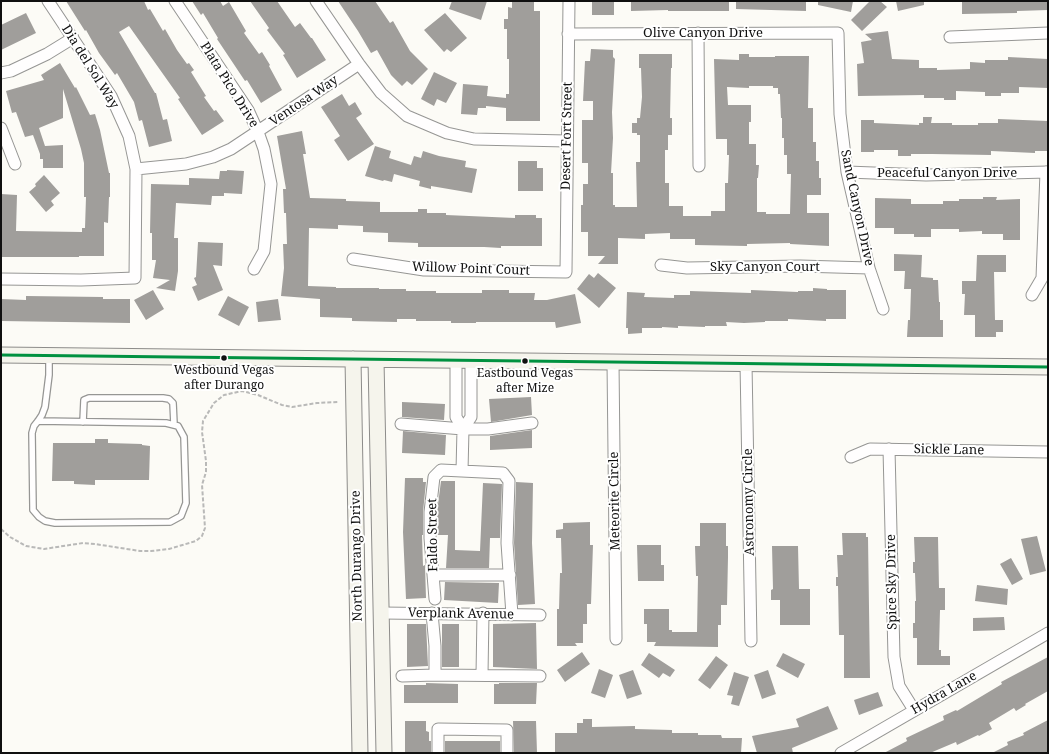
<!DOCTYPE html>
<html>
<head>
<meta charset="utf-8">
<style>
	body { margin:0 }
	#map { position:relative; width:1049px; height:754px; overflow:hidden; background:#fcfbf6; font-family:"Noto Serif",serif }
	canvas { display:block }
	.frame { position:absolute; inset:0; border:2px solid #101010; pointer-events:none }
</style>
</head>
<body>
<div id="map">
<canvas width="1049" height="754"></canvas>
<div class="frame"></div>
</div>
<script>
const ctx = document.querySelector('canvas').getContext('2d');
ctx.lineJoin = 'round';
function fill(path, color) { ctx.fillStyle = color; ctx.fill(path, 'evenodd'); }
const shape = rows => new Path2D(rows.map(r => 'M' + r).join(''));
function stroke(path, color, width, dash) { ctx.strokeStyle = color; ctx.lineWidth = width; ctx.lineCap = dash ? 'butt' : 'round'; ctx.setLineDash(dash || []); ctx.stroke(path); }
function write(font, color, halo, rows, align = 'center') {
  ctx.font = font + ' "Noto Serif",serif'; ctx.lineWidth = 4; ctx.setLineDash([]); ctx.textBaseline = 'middle'; ctx.strokeStyle = halo; ctx.fillStyle = color; for (const [text, x, y, turn = 0] of rows) {
    ctx.save(); ctx.translate(x, y); ctx.rotate((+turn || 0) * Math.PI / 180); ctx.textAlign = isNaN(turn) ? turn : align; if (halo) ctx.strokeText(text, 0, 0); ctx.fillText(text, 0, 0); ctx.restore();
  }
}
fill(shape([
	[66,1,144,1,148,10,150,9,163,31,165,29,177,50,187,64,189,63,194,70,191,72,206,96,204,97,214,111,216,110,224,121,202,135,178,99,180,98,129,26,119,32,155,93,156,93,163,120,167,119,172,141,149,147,142,120,139,121,134,102,117,73,115,75,99,53,86,30,85,31],
	[192,1,220,1,223,6,229,2,246,31,244,33,259,54,262,52,270,65,269,66,282,90,261,103,247,80,245,81,217,39,218,38,203,13,201,15],
	[250,1,277,1,295,27,300,23,311,38,312,38,326,60,297,78,283,55,285,54,267,30,269,28],
	[338,1,375,1,390,23,393,21,410,51,428,69,412,85,407,81,402,86,391,75,377,50,371,53,358,31],
	[452,1,487,1,481,20,449,9],
	[512,1,534,1,534,11,540,11,540,121,506,121,506,108,486,106,486,108,478,108,477,115,461,114,463,84,488,86,487,96,506,98,506,94,509,94,509,59,507,59,507,29,504,29,504,19,508,19,508,7,512,8],
	[592,1,614,1,614,15,592,15],
	[631,1,729,1,729,11,668,11,668,10,631,11],
	[736,1,806,1,806,11,736,9],
	[818,1,853,1,851,12,818,5],
	[870,1,880,1,887,7,862,31,851,20],
	[896,1,924,1,924,5,898,11],
	[962,1,1048,1,1048,10,1017,11,1017,13,962,14],
	[26,13,36,33,1,50,1,25],
	[445,13,467,38,451,52,447,49,444,52,424,30],
	[888,31,892,59,919,60,919,68,937,68,937,70,970,69,970,62,985,63,985,60,1008,60,1008,57,1048,59,1048,88,1019,87,1019,93,1001,93,1001,96,985,96,985,92,956,91,956,100,944,100,944,98,924,98,924,95,858,96,857,64,864,63,861,42,872,40,865,34],
	[591,49,613,50,613,57,615,59,612,112,613,138,611,173,613,173,613,205,615,205,615,207,637,207,636,162,640,162,640,135,637,135,637,133,632,133,632,123,637,123,637,118,640,118,642,97,641,68,639,68,639,54,672,54,672,68,671,68,670,118,672,118,672,135,668,135,668,150,665,150,665,183,669,183,669,206,683,206,683,216,711,216,711,211,725,211,725,183,728,183,729,155,727,155,727,139,716,139,714,59,739,60,739,54,749,54,749,57,775,57,775,56,809,56,808,108,813,108,813,142,816,142,816,161,819,161,819,178,821,178,821,195,807,195,807,213,829,213,829,246,790,244,790,243,747,244,747,246,695,245,695,239,670,239,670,233,645,234,645,239,618,238,618,264,598,264,605,256,588,256,588,232,581,232,581,205,583,205,583,184,588,184,588,163,582,163,582,120,593,120,593,101,583,101,585,61,590,61],
	[749,86,773,86,773,88,778,88,778,94,780,94,781,118,782,118,782,138,784,138,784,155,787,155,787,174,791,174,790,214,766,214,766,212,757,212,757,178,758,178,759,165,756,165,756,144,749,144,749,122,751,122,751,105,728,105,727,87,749,88],
	[60,63,75,88,76,87,90,115,95,114,100,130,109,173,110,173,110,197,109,197,108,223,104,222,104,256,79,256,79,257,2,257,1,194,17,195,16,231,82,232,82,228,85,228,86,197,84,197,84,163,81,149,63,89,63,118,39,128,45,146,63,145,63,168,43,168,43,159,40,159,40,154,33,135,25,137,16,112,12,113,6,91,44,80,41,75],
	[434,72,457,83,446,103,437,99,434,106,421,99],
	[342,94,349,106,355,102,362,114,356,118,374,144,348,161,334,140,340,136,321,107],
	[923,117,932,117,931,123,952,123,952,125,978,125,978,123,998,123,998,119,1048,121,1048,151,1035,151,1035,153,991,151,991,155,932,154,911,154,911,156,898,156,898,150,874,150,874,152,861,152,861,120,874,120,874,123,919,125,919,123,923,123],
	[302,131,306,154,303,154,310,198,346,199,346,201,380,202,380,212,418,212,418,209,427,209,427,213,446,213,446,215,515,218,515,215,536,215,536,218,542,218,542,246,501,246,501,248,484,247,418,247,418,243,388,242,388,233,363,232,363,226,338,225,338,229,309,228,308,286,336,287,336,288,379,288,379,289,406,289,406,291,436,291,436,293,482,293,482,290,509,290,509,293,535,293,534,300,547,300,575,294,581,323,556,328,555,322,476,322,476,323,451,323,451,321,416,321,416,319,397,319,397,322,352,321,352,318,320,317,320,299,281,296,284,268,283,244,287,244,286,213,284,213,283,189,286,189,277,136],
	[375,146,391,151,389,158,411,165,414,156,421,158,423,151,439,156,466,161,465,167,477,169,472,193,431,186,431,189,419,186,420,181,394,174,392,182,384,180,383,181,365,176],
	[518,161,537,161,537,168,543,168,543,191,518,191],
	[227,170,244,171,242,194,224,193,224,196,212,196,211,205,176,203,174,238,178,238,178,271,175,291,156,288,170,280,153,278,156,260,152,260,152,233,150,233,151,184,189,185,189,178,219,179,220,171,227,171],
	[44,175,60,193,51,201,54,205,46,212,29,192,36,186,35,184],
	[983,197,997,197,996,200,1020,199,1020,240,1003,240,1003,234,982,234,982,231,959,232,959,229,931,229,931,237,914,237,914,234,894,234,894,228,875,228,875,198,911,199,911,204,943,204,943,201,959,201,959,199,983,199],
	[198,242,223,243,222,266,213,265,223,290,198,301,192,287,197,285,194,278,196,277],
	[894,254,922,255,921,277,933,278,933,280,938,280,939,302,940,302,940,320,943,320,943,337,907,337,908,320,910,320,911,289,904,289,905,271,894,271],
	[977,255,1006,255,1006,272,994,272,995,320,1003,320,1003,332,996,332,996,337,975,337,975,315,964,315,965,294,962,294,962,281,976,281],
	[598,273,616,288,599,308,577,289,589,274,594,278],
	[813,288,827,289,827,290,846,290,846,319,826,319,826,321,788,319,788,321,765,321,765,322,744,323,726,322,727,326,705,326,705,327,678,326,678,328,662,327,662,328,642,328,642,333,628,334,628,328,626,328,627,292,645,293,644,297,674,298,674,295,690,295,690,291,751,293,751,290,798,292,798,291,813,291],
	[153,290,164,309,146,320,134,300],
	[26,296,103,297,103,299,130,299,130,323,1,321,1,299,26,300],
	[228,296,249,307,239,326,218,315],
	[278,299,281,320,258,322,256,302],
	[531,397,532,415,491,422,489,399],
	[402,402,445,404,444,420,402,417],
	[532,430,532,448,490,450,490,436],
	[403,431,446,435,445,455,402,453],
	[95,439,108,439,108,443,142,444,142,445,150,446,149,480,95,480,95,485,74,484,74,481,52,481,53,443,95,443],
	[405,478,423,478,423,482,426,482,423,512,423,535,422,535,423,566,425,565,426,598,406,599,403,532],
	[441,481,455,481,455,550,480,551,483,483,502,484,500,538,490,538,489,568,446,568,448,535,437,535,437,512],
	[516,482,533,483,532,543,535,604,518,605,514,543],
	[590,522,590,545,593,545,591,604,587,604,587,624,583,624,583,643,575,643,577,646,557,646,557,609,559,609,560,573,562,573,561,538,556,538,556,530,563,529,563,523],
	[700,523,726,523,726,546,728,546,728,557,727,605,721,605,721,625,718,625,718,647,654,646,656,642,647,642,647,624,644,624,644,609,669,609,669,630,672,630,672,632,697,632,698,576,696,576,695,546,700,546],
	[842,533,866,533,866,537,868,537,870,678,844,678,844,635,839,635,838,586,836,586,836,577,838,577,837,555,843,555],
	[1037,536,1046,571,1030,575,1021,539],
	[914,537,938,537,939,588,945,588,945,610,940,610,939,650,941,650,941,656,950,656,950,665,917,665,917,638,913,638,913,623,915,623,915,601,916,601,915,573,913,573,913,562,915,562],
	[637,545,661,545,661,565,664,565,664,581,638,581],
	[772,546,798,546,799,589,810,589,810,625,780,625,780,600,771,600,771,590,773,589],
	[1011,558,1023,579,1012,585,1000,564],
	[445,582,499,583,498,603,444,600],
	[977,585,1008,589,1007,605,975,601],
	[1004,617,1005,630,973,631,973,618],
	[536,623,537,669,493,667,493,624],
	[407,624,426,624,428,666,407,667],
	[442,624,459,624,459,667,442,667],
	[582,652,590,664,565,682,557,670],
	[649,653,675,670,670,677,663,673,659,678,641,665],
	[783,653,805,664,798,678,776,666],
	[716,656,728,665,710,689,698,680],
	[1048,657,1048,691,1025,704,1026,705,1016,711,1014,708,989,723,992,729,979,736,978,735,957,745,956,742,930,753,884,753,907,741,906,738,944,720,943,716,956,710,957,711,1002,684,1001,682],
	[599,669,613,675,605,698,591,693],
	[633,670,642,694,627,699,619,675],
	[768,670,776,694,762,699,754,675],
	[734,672,749,677,739,706,731,704,733,696,727,695],
	[426,683,458,684,458,703,404,703,404,685,426,685],
	[499,683,537,683,536,704,494,704,494,684,499,684],
	[878,692,883,706,859,715,854,700],
	[828,706,838,729,792,748,793,753,757,753,752,736,799,727,796,719],
	[583,719,592,719,592,727,635,726,635,729,672,730,672,733,698,733,698,735,721,735,722,738,742,738,741,753,555,753,555,733,577,733,577,723,583,723],
	[1048,720,1048,753,992,753,1008,745,1007,742,1024,735,1023,733],
	[405,721,426,721,426,731,429,732,429,741,431,741,431,753,405,753],
	[513,721,536,721,537,753,514,753],
	[445,741,500,741,500,753,445,753]
]), '#a09e9b');
const lane = shape([
	[38,421,166,423,178,426,184,437,186,503,181,516,170,522,55,523,45,521,39,517,33,510,33,507,32,433,34,426,38,421,42,415,45,407,49,375,49,356],
	[83,422,84,400,89,398,163,398,169,399,173,403,174,424]
]);
const street = shape([
	[175,1,248,110,258,132,264,149,271,184,264,251,254,269],
	[316,1,359,64,381,93,407,116,447,133,474,139,567,141],
	[698,33,699,166],
	[568,34,838,33,840,114,847,172,869,268,883,309],
	[950,37,1048,33],
	[1,73,11,71,47,54,73,38],
	[1,128,15,164],
	[136,169,186,164,213,157,231,149,359,64],
	[847,172,926,175,1048,172],
	[353,259,424,270,566,272,569,1],
	[661,265,687,268,800,266,869,268],
	[1,279,81,280,135,278,136,169,129,136,111,96,48,1],
	[1032,295,1042,278,1046,172],
	[456,361,456,417,463,429,462,471],
	[613,362,616,639],
	[746,364,751,641],
	[401,424,463,429,488,429,532,423],
	[463,429,471,417,471,361],
	[889,449,894,657,899,686,914,710],
	[851,457,870,449,1048,452],
	[433,575,510,575],
	[435,599,430,538,430,512,434,477,441,470,503,473,509,481,507,543,512,615],
	[382,613,540,615],
	[432,613,435,646,435,675],
	[482,675,483,613],
	[402,676,435,675,540,676],
	[438,753,438,729,507,730,507,753],
	[841,753,1048,633]
]);
const secondary = shape([
	[1,355,1048,367],
	[353,359,360,753],
	[376,360,384,753]
]);
stroke(lane, '#969694', 8);
stroke(street, '#969694', 13);
stroke(secondary, '#8d8c8a', 17);
stroke(shape([
	[1,529,10,537,26,546,44,549,83,543,95,544,140,551,151,551,169,549,196,541,202,536,205,528,202,485,206,472,206,461,202,432,203,421,214,403,224,395,242,391,258,395,282,405,292,407,317,403,339,402]
]), '#b9b9b8', 2, [4, 2]);
stroke(lane, '#fffefe', 5.5);
stroke(street, '#fffefe', 11);
stroke(secondary, '#f5f4ec', 15);
stroke(shape([
	[1,355,1048,367]
]), '#009140', 3);
for (const [x, y, r, color] of [
	[224,358,3.5,"#101010"],
	[525,361,3.5,"#101010"]
]) { const dot = new Path2D(); dot.arc(x, y, r, 0, 2 * Math.PI); ctx.fillStyle = color; ctx.fill(dot); stroke(dot, '#fff', 1.5); }
write('12px', '#101010', '#fff', [
	["Westbound Vegas",224,371],
	["after Durango",224,386],
	["Eastbound Vegas",525,374],
	["after Mize",525,389]
]);
write('13px', '#101010', '#fff', [
	["Olive Canyon Drive",703,33],
	["Dia del Sol Way",90,67,58],
	["Plata Pico Drive",229,85,58],
	["Ventosa Way",304,101,-34],
	["Desert Fort Street",567,136,-89],
	["Peaceful Canyon Drive",947,173],
	["Sand Canyon Drive",857,208,78],
	["Sky Canyon Court",765,267],
	["Willow Point Court",471,269,2],
	["Sickle Lane",949,450,1],
	["Meteorite Circle",615,501,-91],
	["Astronomy Circle",749,502,-91],
	["Faldo Street",433,535,-91],
	["North Durango Drive",357,556,-91],
	["Spice Sky Drive",892,582,-91],
	["Verplank Avenue",461,614,1],
	["Hydra Lane",944,693,-30]
]);
</script>
</body>
</html>
